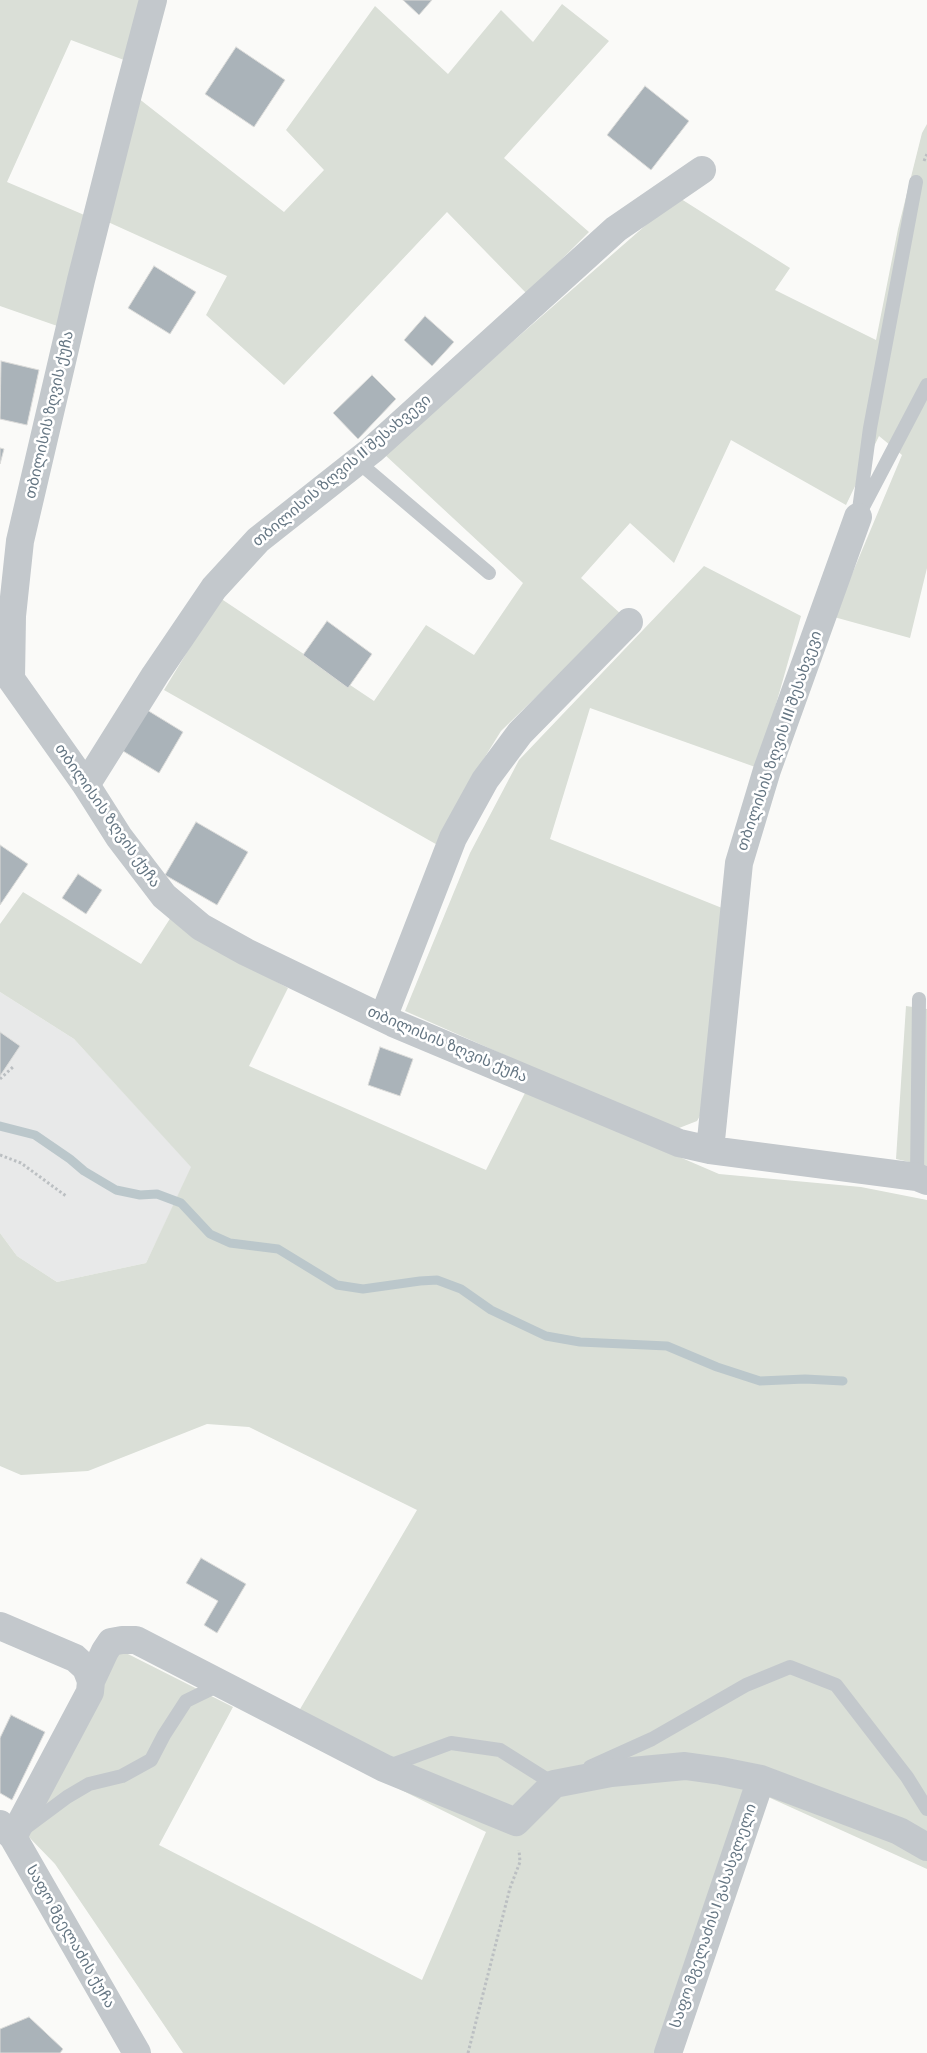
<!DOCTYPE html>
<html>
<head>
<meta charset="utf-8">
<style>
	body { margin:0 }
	canvas { display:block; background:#fafaf8 }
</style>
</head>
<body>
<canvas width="927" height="2053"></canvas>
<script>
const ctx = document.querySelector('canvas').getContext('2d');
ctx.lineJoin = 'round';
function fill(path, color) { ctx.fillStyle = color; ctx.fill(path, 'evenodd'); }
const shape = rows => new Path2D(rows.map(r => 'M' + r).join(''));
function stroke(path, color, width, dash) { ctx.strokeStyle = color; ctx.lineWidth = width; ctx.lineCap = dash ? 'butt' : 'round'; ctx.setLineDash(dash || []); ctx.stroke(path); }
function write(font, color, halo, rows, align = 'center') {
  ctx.font = font + ' Signika,"Noto Sans Georgian",sans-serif'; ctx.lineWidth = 5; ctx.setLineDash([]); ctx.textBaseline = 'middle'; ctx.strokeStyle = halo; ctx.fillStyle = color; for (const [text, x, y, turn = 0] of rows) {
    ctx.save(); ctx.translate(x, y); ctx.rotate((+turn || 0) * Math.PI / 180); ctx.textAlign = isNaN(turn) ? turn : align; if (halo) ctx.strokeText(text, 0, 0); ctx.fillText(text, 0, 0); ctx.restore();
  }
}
fill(shape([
	[0,992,74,1039,192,1167,146,1263,57,1282,17,1256,0,1233]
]), '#e8e9e9');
fill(shape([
	[0,0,142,0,124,60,71,40,7,182,89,217,63,328,0,306],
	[562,4,609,41,504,158,589,232,527,294,447,212,284,385,206,315,227,276,108,222,138,98,284,212,324,170,286,130,375,6,448,74,501,10,533,42],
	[927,124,927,568,910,638,834,617,902,455,879,436,846,505,731,440,674,563,630,523,581,578,621,614,501,731,475,773,441,847,164,690,220,598,374,701,426,625,474,655,523,583,384,454,678,197,790,268,775,290,876,340,898,229,922,133],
	[704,566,801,616,758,768,590,708,550,839,722,908,705,1107,697,1121,674,1130,405,1011,470,853,519,760],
	[23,892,141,964,171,917,204,942,288,988,249,1066,486,1170,526,1091,719,1174,861,1187,927,1200,927,1869,768,1797,681,2053,183,2053,55,1864,25,1833,120,1650,233,1707,159,1845,422,1980,486,1832,286,1733,417,1510,249,1427,207,1424,88,1471,21,1475,0,1466,0,1233,17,1256,57,1282,146,1263,191,1167,74,1039,0,992,0,924],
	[906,1006,927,1009,927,1166,896,1159]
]), '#dadfd7');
stroke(shape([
	[0,1126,35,1135,70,1159,84,1171,116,1190,140,1195,157,1194,181,1203,210,1234,230,1243,278,1249,337,1285,363,1289,420,1281,437,1280,461,1289,491,1310,546,1336,580,1342,667,1346,717,1367,760,1381,805,1379,843,1381]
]), '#bbc7cb', 9);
const building = shape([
	[403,0,432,0,419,15,403,0],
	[236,47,285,80,254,127,205,94,236,47],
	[645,86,689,121,651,170,607,135,645,86],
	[154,266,196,292,170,334,128,308,154,266],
	[425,316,454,342,432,366,404,340,425,316],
	[1,361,39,370,27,425,0,419,1,361],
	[372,375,396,399,358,439,333,413,372,375],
	[0,448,4,449,0,464,0,448],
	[327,621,372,654,348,688,303,655,327,621],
	[147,710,183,732,159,773,123,751,147,710],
	[196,822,248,852,217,905,165,875,196,822],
	[0,845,28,864,0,905,0,845],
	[78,874,102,890,86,914,62,898,78,874],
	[0,1032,20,1046,0,1076,0,1032],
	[380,1047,413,1059,400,1096,368,1085,380,1047],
	[201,1558,246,1584,217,1633,204,1625,218,1601,186,1583,201,1558],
	[11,1715,45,1732,12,1800,0,1793,0,1738,11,1715],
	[29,2017,63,2049,60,2053,0,2053,0,2029,29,2017]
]);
fill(building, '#aab3b9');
stroke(building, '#dcdcda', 1);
stroke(shape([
	[924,161,927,154],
	[0,1079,14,1066],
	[0,1155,21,1163,66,1196],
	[468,2053,510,1888,520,1862,519,1850]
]), '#bbbfc2', 3, [2.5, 2.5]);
stroke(shape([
	[357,461,489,573],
	[863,507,927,385],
	[858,517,870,428,916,182],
	[917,1177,919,999],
	[386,1767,451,1743,500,1750,554,1784,557,1782],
	[590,1767,652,1739,746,1685,790,1667,836,1685,907,1777,927,1809],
	[24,1829,67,1797,89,1784,122,1776,151,1760,164,1735,186,1701,221,1684]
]), '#c3c8cc', 14);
stroke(shape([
	[153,0,127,98,81,280,20,541,12,616,11,679,86,785,119,837,164,896,201,927,246,952,393,1023,679,1143,710,1150,917,1177,927,1181],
	[86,785,155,675,214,588,258,540,372,450,616,229,702,170],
	[383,1018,453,838,485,780,520,733,629,622],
	[710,1150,739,863,767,770,858,517],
	[0,1626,75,1658,86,1668,91,1681,90,1692,13,1837],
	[91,1681,105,1651,111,1642,122,1640,136,1640,384,1768,516,1822,554,1784,611,1773,685,1766,721,1771,761,1779,899,1831,927,1847],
	[0,1824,13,1837,137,2053],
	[668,2053,761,1779]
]), '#c3c8cc', 28);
write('15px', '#657683', '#fff', [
	["თბილისის ზღვის ქუჩა",50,415,-77],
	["თბილისის ზღვის II შესახვევი",342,471,-40],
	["თბილისის ზღვის III შესახვევი",780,741,-71],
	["თბილისის ზღვის ქუჩა",107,816,55],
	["თბილისის ზღვის ქუჩა",447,1045,23],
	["საფო მგელაძის I გასასვლელი",714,1916,-71],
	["საფო მგელაძის ქუჩა",70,1937,60]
]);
</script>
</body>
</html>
